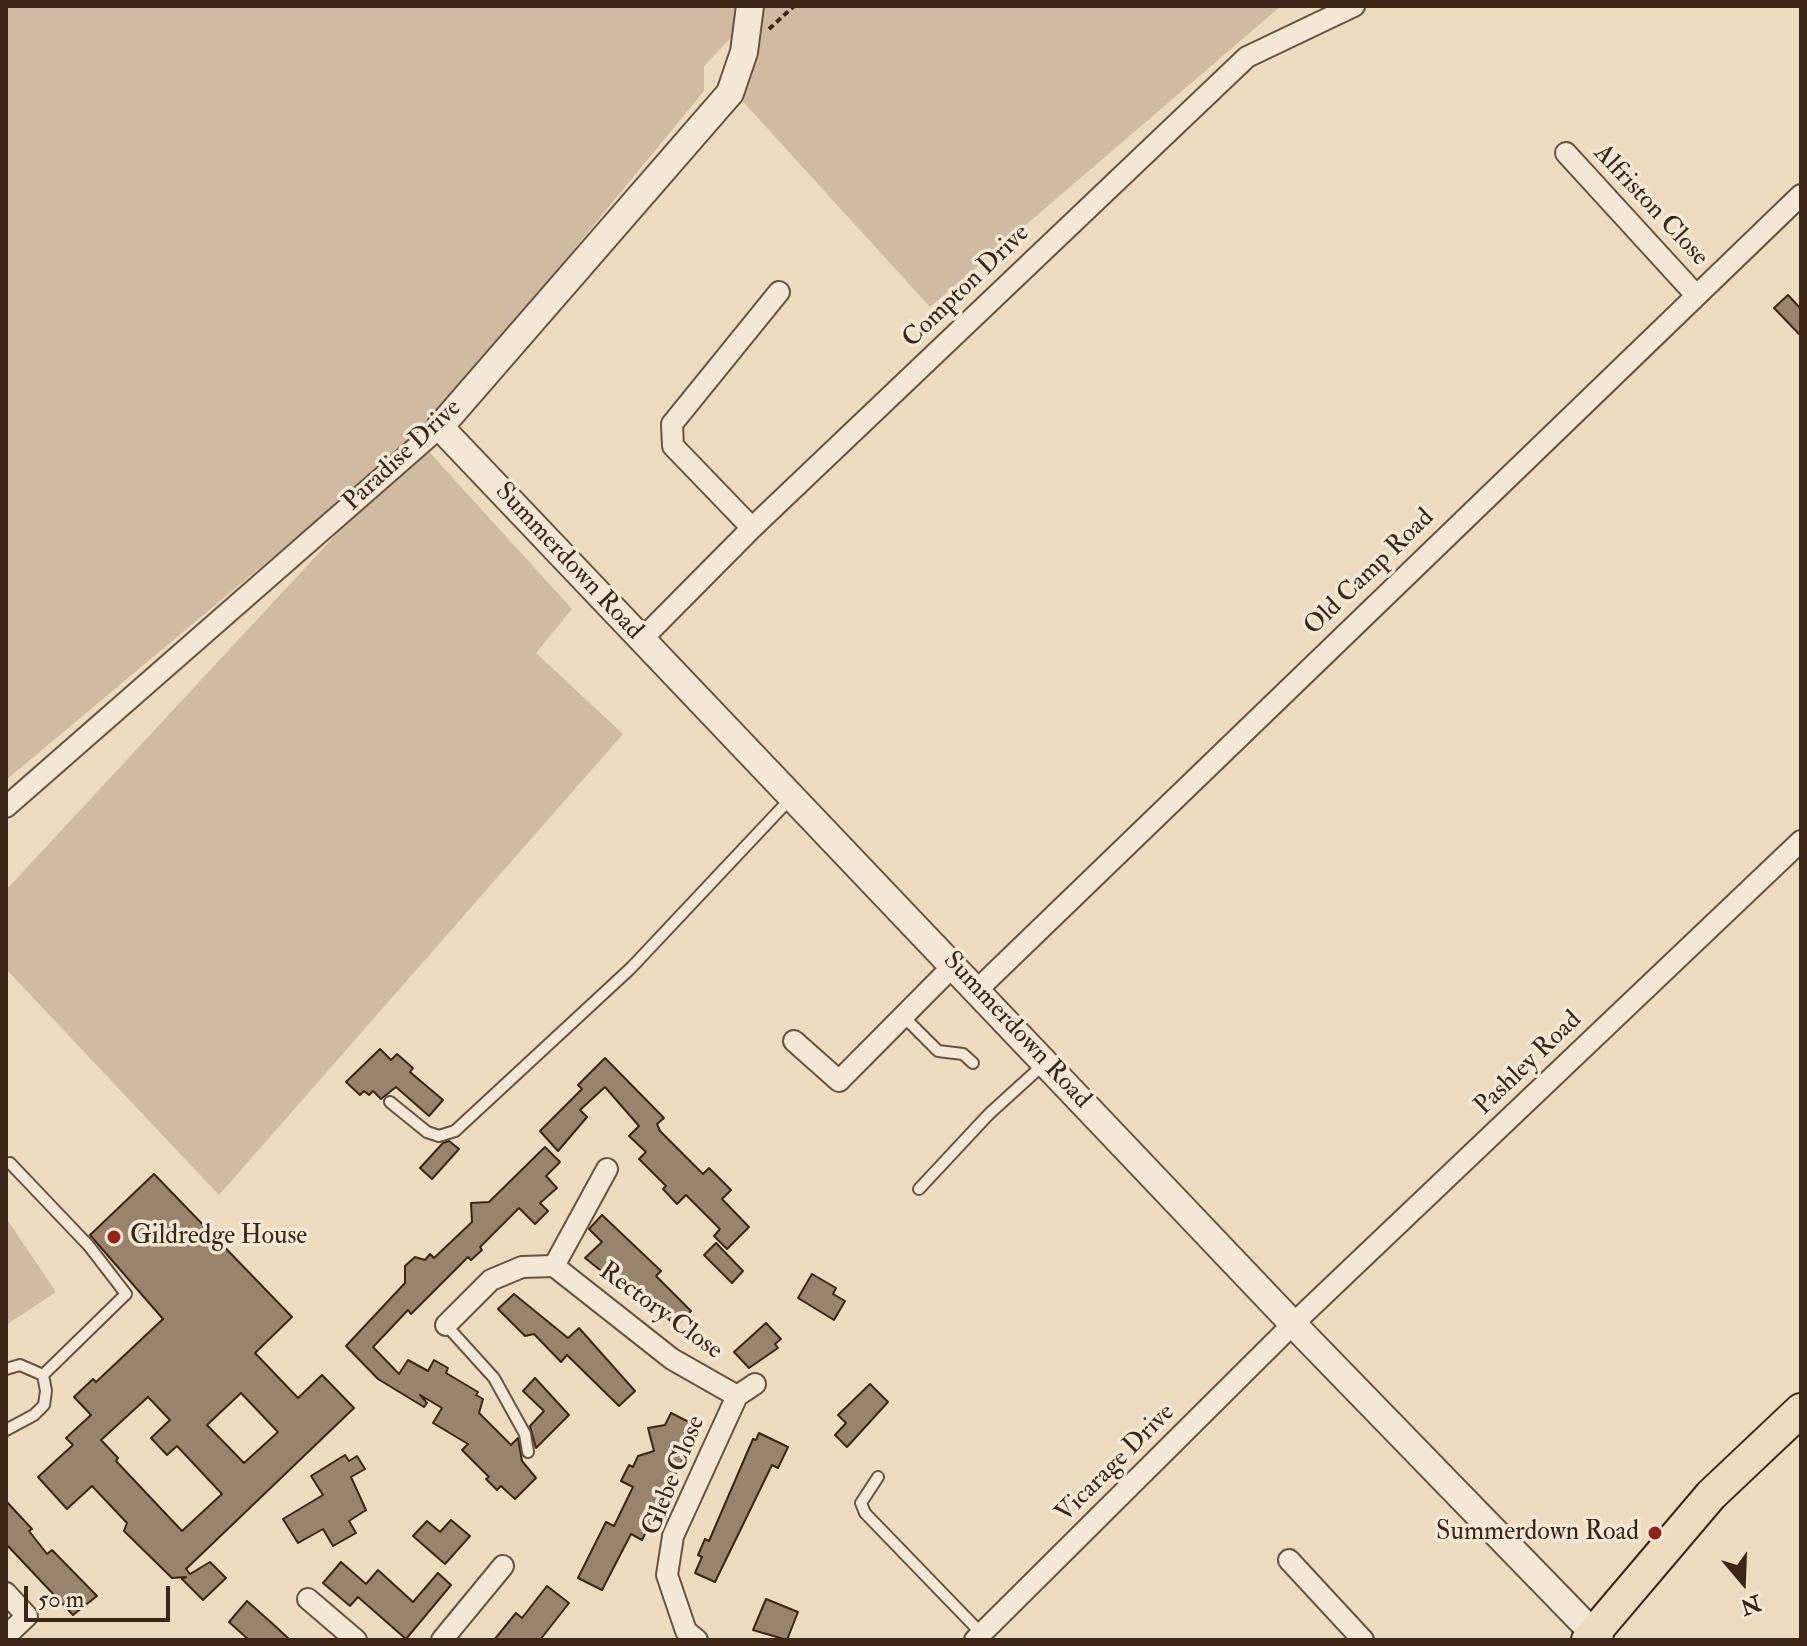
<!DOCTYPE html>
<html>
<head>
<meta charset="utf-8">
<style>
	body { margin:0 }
	#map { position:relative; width:1807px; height:1646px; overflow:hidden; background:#eedabf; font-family:"IM FELL Double Pica",serif }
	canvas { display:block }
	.frame { position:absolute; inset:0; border:8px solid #3c2515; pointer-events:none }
	.north { position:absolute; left:1703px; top:1542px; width:80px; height:80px; -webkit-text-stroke:6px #f4e7d5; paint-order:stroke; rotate:161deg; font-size:22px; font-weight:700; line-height:32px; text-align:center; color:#3c2515 }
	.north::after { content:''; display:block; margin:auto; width:28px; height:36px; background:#3c2515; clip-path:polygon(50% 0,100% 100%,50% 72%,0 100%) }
	.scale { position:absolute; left:24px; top:1586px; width:146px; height:36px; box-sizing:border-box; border:4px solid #3c2515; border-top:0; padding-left:10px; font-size:24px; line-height:28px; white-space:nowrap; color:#3c2515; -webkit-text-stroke:6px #f4e7d5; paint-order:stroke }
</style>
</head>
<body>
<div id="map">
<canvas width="1807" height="1646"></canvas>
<div class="frame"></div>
<div class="north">N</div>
<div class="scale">50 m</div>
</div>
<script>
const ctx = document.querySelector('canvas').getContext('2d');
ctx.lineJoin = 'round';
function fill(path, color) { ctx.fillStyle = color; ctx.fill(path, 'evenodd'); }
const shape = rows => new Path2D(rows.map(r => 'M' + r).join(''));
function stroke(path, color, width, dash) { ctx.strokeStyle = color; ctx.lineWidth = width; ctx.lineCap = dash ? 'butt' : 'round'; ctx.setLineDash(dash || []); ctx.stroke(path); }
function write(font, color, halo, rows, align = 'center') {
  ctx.font = font + ' "IM FELL Double Pica",serif'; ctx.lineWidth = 7; ctx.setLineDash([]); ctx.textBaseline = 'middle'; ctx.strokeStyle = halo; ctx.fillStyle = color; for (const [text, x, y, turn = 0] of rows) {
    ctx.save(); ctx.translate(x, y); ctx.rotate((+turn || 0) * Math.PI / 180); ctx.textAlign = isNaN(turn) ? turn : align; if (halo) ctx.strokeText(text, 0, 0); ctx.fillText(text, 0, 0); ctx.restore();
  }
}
fill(shape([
	[6,6,1281,6,930,307,727,84,753,15,704,66,704,91,427,428,6,780],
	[421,443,572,609,536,653,623,734,219,1195,6,969,6,890],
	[6,1218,56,1292,6,1325]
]), '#d0bba2');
const building = shape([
	[1788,295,1801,309,1801,336,1774,308,1788,295],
	[380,1049,391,1060,397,1054,413,1068,410,1072,443,1100,429,1116,396,1087,381,1099,373,1091,369,1095,364,1091,360,1095,346,1082,380,1049],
	[605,1058,664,1118,657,1124,660,1131,703,1174,709,1168,731,1190,722,1199,749,1227,727,1249,714,1236,720,1229,686,1195,677,1204,663,1189,666,1186,639,1159,646,1152,629,1136,639,1126,605,1087,580,1110,587,1117,558,1151,540,1131,582,1089,578,1085,605,1058],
	[449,1141,459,1149,432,1179,420,1168,443,1143,449,1141],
	[545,1147,560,1162,546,1176,557,1188,540,1203,548,1211,535,1224,519,1208,480,1247,482,1250,471,1260,468,1257,411,1314,408,1310,373,1347,399,1374,408,1360,428,1371,434,1360,448,1368,446,1373,478,1392,476,1395,483,1399,479,1413,511,1445,518,1438,522,1461,536,1478,515,1499,501,1486,497,1490,486,1479,489,1477,462,1450,468,1444,433,1423,442,1408,420,1395,427,1403,424,1407,378,1379,346,1346,405,1283,405,1266,415,1257,425,1260,430,1254,434,1258,472,1222,471,1203,489,1202,545,1147],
	[154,1174,292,1317,255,1353,298,1398,322,1375,354,1408,186,1569,190,1574,210,1562,226,1578,203,1600,182,1579,186,1577,172,1578,124,1531,127,1523,92,1486,67,1509,38,1477,73,1445,66,1438,91,1415,74,1397,93,1379,96,1382,163,1319,90,1235,154,1174],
	[241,1393,278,1432,244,1463,207,1425,241,1393],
	[148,1397,170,1420,151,1438,167,1455,177,1446,222,1494,182,1531,116,1461,118,1458,101,1440,148,1397],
	[602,1215,661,1271,656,1276,691,1311,676,1326,625,1279,619,1285,585,1258,602,1242,589,1229,602,1215],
	[716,1243,743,1271,732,1283,704,1255,716,1243],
	[812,1274,836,1288,833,1294,845,1301,834,1320,798,1298,812,1274],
	[514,1294,568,1338,579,1328,635,1391,619,1406,567,1355,561,1362,534,1334,525,1336,498,1309,514,1294],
	[766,1323,781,1339,775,1344,778,1348,749,1368,734,1352,766,1323],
	[535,1378,569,1415,536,1448,530,1426,544,1411,523,1391,535,1378],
	[870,1384,888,1402,847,1447,835,1435,846,1423,838,1415,870,1384],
	[671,1413,699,1427,642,1540,631,1534,602,1590,578,1578,606,1522,614,1526,633,1487,621,1481,629,1465,633,1467,638,1456,654,1451,648,1428,665,1425,671,1413],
	[759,1433,788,1447,778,1468,772,1465,715,1582,695,1573,702,1557,698,1555,705,1539,709,1541,753,1439,756,1440,759,1433],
	[345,1455,349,1461,357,1456,365,1469,351,1477,366,1510,349,1521,356,1533,333,1546,323,1529,298,1543,283,1519,323,1495,311,1476,345,1455],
	[6,1501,32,1529,29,1531,47,1554,52,1550,97,1596,73,1615,6,1544,6,1501],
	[451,1520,470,1536,445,1564,413,1536,427,1521,440,1532,451,1520],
	[341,1562,366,1584,378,1570,413,1602,438,1573,451,1585,406,1639,358,1597,350,1606,323,1583,341,1562],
	[547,1586,569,1603,540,1640,494,1640,516,1613,522,1618,547,1586],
	[766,1599,798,1612,787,1640,753,1630,766,1599],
	[247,1601,274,1625,290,1640,249,1640,229,1622,247,1601]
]);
fill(building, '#99836d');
stroke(building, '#3c2515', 2);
const service = shape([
	[903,1016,938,1051,963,1054,973,1063],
	[390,1102,427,1132,439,1136,455,1131,631,968,791,798],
	[10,1163,89,1246,126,1294,43,1375],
	[919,1189,989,1114,1044,1064],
	[446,1325,494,1378,525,1434,528,1452],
	[6,1369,20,1365,43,1375,46,1391,44,1405,34,1415,6,1430],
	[878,1477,861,1503,865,1513,982,1634]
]);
const minor = shape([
	[1566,153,1695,294],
	[752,528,673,446,672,424,779,292],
	[641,640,752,528,1247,57,1354,6],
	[6,807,440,427],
	[977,990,1801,195],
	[794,1041,839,1081,954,965],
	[607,1169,554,1266,672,1359,737,1396],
	[446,1325,491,1280,522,1267,554,1266],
	[1289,1560,1363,1640],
	[6,1593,27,1616,6,1636],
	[308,1599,356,1640],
	[442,1640,503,1566],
	[697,1640,686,1631,667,1575,673,1536,737,1396,755,1384],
	[975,1640,1293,1324,1801,841]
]);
const tertiary = shape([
	[750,6,744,52,730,93,440,427,1293,1324,1600,1640]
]);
const primary = shape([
	[1588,1640,1711,1495,1801,1410]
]);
stroke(service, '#685240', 14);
stroke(minor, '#685240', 24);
stroke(tertiary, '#685240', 30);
stroke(primary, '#3c2515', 36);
stroke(shape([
	[769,29,794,6]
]), '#3c2515', 4, [6, 4]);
stroke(service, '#f4e7d5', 10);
stroke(minor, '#f4e7d5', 20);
stroke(tertiary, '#f4e7d5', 26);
stroke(primary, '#eedabf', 32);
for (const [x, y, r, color] of [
	[114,1237,8,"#8f2418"],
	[1655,1533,8,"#8f2418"]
]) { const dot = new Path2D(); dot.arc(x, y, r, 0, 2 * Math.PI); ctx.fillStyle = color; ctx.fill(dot); stroke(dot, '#f4e7d5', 3); }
write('26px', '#3c2515', '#f4e7d5', [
	["Alfriston Close",1650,206,47],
	["Compton Drive",967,287,-44],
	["Paradise Drive",403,456,-43],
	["Summerdown Road",568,562,47],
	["Old Camp Road",1370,573,-44],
	["Summerdown Road",1016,1031,47],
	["Pashley Road",1529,1064,-44],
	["Rectory Close",660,1312,36],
	["Vicarage Drive",1116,1464,-45],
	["Glebe Close",675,1476,-68]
]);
write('26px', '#3c2515', '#f4e7d5', [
	["Gildredge House",130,1237],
	["Summerdown Road",1639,1533,"right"]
], 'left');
</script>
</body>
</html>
